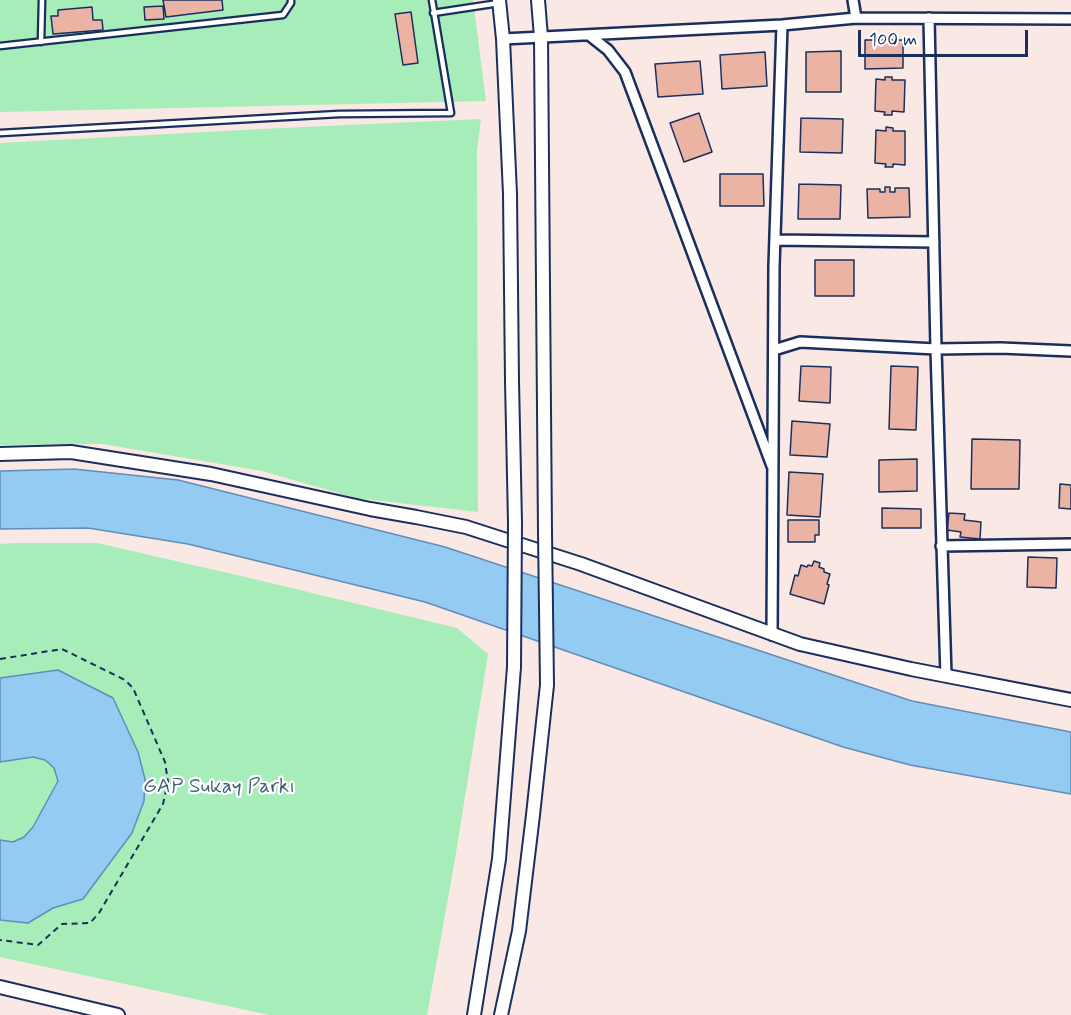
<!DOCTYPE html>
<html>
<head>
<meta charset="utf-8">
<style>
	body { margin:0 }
	#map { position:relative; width:1071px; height:1015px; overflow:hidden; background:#f9e8e3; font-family:Mynerve,sans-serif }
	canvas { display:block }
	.scale { position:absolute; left:858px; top:30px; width:170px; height:27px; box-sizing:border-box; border:3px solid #1b2f5e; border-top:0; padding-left:8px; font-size:18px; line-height:21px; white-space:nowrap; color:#1b2f5e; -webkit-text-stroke:4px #fff; paint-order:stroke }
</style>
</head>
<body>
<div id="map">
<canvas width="1071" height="1015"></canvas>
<div class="scale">100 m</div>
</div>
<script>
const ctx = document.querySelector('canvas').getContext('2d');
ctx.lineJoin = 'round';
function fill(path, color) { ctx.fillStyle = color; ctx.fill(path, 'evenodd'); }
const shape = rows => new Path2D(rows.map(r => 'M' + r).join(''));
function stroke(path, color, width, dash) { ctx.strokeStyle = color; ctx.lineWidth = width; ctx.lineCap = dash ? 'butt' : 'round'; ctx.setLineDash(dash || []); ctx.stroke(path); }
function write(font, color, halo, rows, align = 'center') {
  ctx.font = font + ' Mynerve,sans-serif'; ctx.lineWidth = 4.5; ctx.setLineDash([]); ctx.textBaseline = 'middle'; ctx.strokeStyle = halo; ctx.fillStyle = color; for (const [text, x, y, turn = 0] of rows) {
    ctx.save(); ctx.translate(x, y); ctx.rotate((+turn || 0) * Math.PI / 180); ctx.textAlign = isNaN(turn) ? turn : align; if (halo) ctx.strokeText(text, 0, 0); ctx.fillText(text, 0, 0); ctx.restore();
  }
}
fill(shape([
	[0,0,473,0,486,101,0,112],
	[481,119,477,152,478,512,356,498,262,471,103,444,0,445,0,143,281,128],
	[17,543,97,543,250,578,457,628,488,654,454,865,427,1015,269,1015,0,957,0,544]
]), '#a6edba');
const water = shape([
	[74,469,178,480,445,547,912,701,1071,732,1071,794,910,765,843,747,425,602,188,544,88,528,0,529,0,471,74,469],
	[58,670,113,698,138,752,145,779,144,801,132,833,83,899,53,908,28,923,0,920,0,840,13,842,24,837,33,827,58,781,54,768,45,760,33,757,0,762,0,678,58,670]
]);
fill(water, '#93cbf2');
stroke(water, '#638db7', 1.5);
const building = shape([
	[163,0,222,0,223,10,166,17,163,0],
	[163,6,164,19,145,20,144,7,163,6],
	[92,7,93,20,102,20,103,30,53,34,51,16,58,16,58,10,92,7],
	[411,12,418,63,403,65,395,14,411,12],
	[865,40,903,40,903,68,865,69,865,40],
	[841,51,841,92,806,92,806,52,841,51],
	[765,52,767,86,722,89,720,55,765,52],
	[700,61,703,94,658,97,655,64,700,61],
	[885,77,892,77,892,80,905,80,904,112,892,111,892,115,884,115,885,112,875,111,876,79,885,80,885,77],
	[699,113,712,152,684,162,670,123,699,113],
	[801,118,843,119,842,153,800,152,801,118],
	[886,127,893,128,893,131,905,131,905,165,893,164,893,167,885,167,886,164,875,163,876,130,886,131,886,127],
	[720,174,763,174,764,206,720,206,720,174],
	[799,184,841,185,840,219,798,219,799,184],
	[885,187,890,187,890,192,895,192,895,188,909,188,910,217,868,218,867,189,880,189,880,192,885,192,885,187],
	[815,260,854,260,854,296,815,296,815,260],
	[801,366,831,367,830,403,799,401,801,366],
	[891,366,918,367,916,430,889,429,891,366],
	[792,421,830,424,827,457,790,455,792,421],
	[972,439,1020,440,1019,489,971,489,972,439],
	[917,459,917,491,879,492,879,460,917,459],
	[789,472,823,474,820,517,787,515,789,472],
	[1060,484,1071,485,1071,509,1059,508,1060,484],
	[882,508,921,509,921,528,882,528,882,508],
	[949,513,965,514,964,520,981,522,980,539,960,537,961,532,947,530,949,513],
	[788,520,819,520,819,535,815,535,815,542,788,542,788,520],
	[1028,557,1057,558,1056,588,1027,587,1028,557],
	[814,561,820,563,819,567,824,569,824,572,830,574,827,584,829,585,824,604,790,594,795,575,798,576,801,565,807,567,808,565,812,566,814,561]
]);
fill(building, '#ebb3a3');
stroke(building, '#1b2f5e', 1.5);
const lane = shape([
	[433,13,499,3],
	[41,42,42,0],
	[0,46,283,15,291,3,291,0],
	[0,133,339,114,451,113,432,0]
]);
const street = shape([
	[853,0,856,18],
	[929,18,936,349,946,676],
	[589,35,608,50,625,72,772,466],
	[503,39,782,25,856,18,1071,19],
	[775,240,934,242],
	[774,350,800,342,936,349,1001,348,1071,351],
	[941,546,1071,544],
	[772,635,774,266,782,25]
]);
const secondary = shape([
	[499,0,503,39,510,194,512,381,515,523],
	[538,0,541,37,545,532],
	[0,454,71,452,211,474,370,509,416,517,466,527,581,564,800,644,911,669,1071,700],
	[0,987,118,1015],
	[474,1015,499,859,514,667],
	[501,1015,519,931,533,815,547,685]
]);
stroke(lane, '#1b2f5e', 9);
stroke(street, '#1b2f5e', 14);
stroke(secondary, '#1b2f5e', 16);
stroke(shape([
	[0,659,62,649,125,680,133,688,165,762,168,782,163,804,99,913,90,923,62,924,38,945,0,940]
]), '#1b2f5e', 2, [6, 4.5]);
stroke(lane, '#fff', 4.5);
stroke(street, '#fff', 9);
stroke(secondary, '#fff', 12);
const secondaryBridge = shape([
	[545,532,547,685],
	[514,667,515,523]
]);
stroke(secondaryBridge, '#1b2f5e', 16, []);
stroke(secondaryBridge, '#fff', 12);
write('21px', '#3e5e75', '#fff', [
	["GAP Sukay Parkı",219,788]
]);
</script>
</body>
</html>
